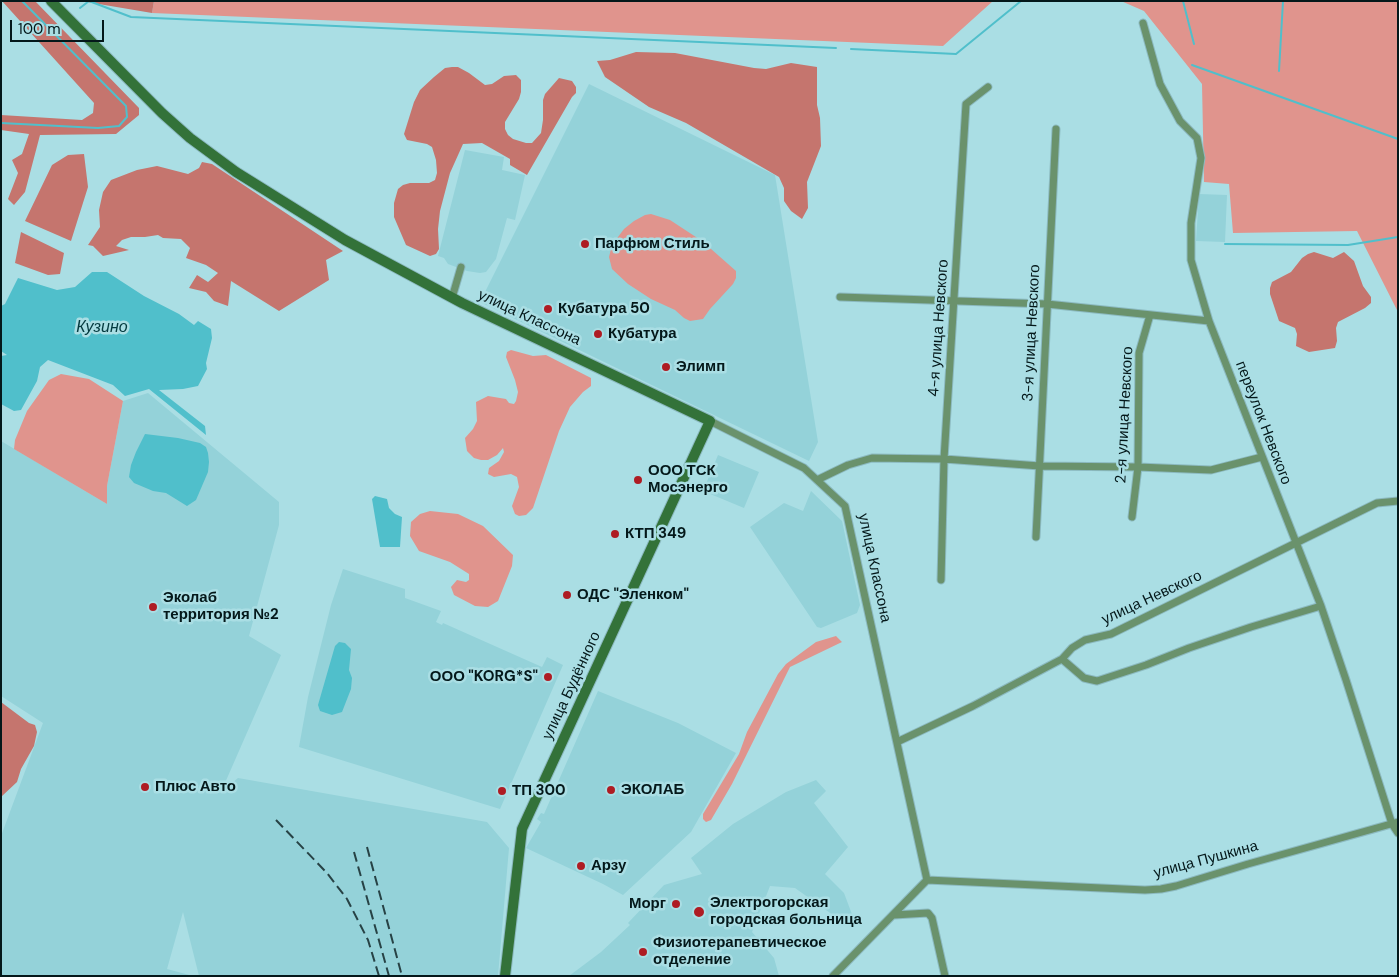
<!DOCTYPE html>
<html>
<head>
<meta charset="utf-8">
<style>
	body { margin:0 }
	#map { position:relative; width:1399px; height:977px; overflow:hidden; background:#aadee4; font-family:"DM Sans",sans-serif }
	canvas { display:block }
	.frame { position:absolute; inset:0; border:2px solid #04181a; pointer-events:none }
	.scale { position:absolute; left:10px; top:20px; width:94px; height:22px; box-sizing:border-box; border:2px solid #04181a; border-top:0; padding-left:6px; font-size:15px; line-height:18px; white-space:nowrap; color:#04181a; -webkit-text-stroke:4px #aadee4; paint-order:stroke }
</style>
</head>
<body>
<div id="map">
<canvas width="1399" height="977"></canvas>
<div class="frame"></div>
<div class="scale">100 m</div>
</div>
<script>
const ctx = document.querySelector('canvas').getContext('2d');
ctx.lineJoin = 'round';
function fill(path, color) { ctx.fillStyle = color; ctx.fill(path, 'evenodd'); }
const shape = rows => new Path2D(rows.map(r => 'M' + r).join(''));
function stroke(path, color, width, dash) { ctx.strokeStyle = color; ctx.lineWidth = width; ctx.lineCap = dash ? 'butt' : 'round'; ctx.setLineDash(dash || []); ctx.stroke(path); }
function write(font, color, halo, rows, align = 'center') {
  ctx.font = font + ' "DM Sans",sans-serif'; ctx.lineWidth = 5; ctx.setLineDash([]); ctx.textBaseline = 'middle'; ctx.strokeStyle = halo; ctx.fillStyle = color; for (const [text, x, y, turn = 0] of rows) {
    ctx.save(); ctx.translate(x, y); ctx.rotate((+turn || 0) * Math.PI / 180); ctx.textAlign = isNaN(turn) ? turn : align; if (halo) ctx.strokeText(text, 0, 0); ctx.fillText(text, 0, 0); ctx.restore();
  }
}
fill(shape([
	[589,84,775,175,818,442,809,461,480,302],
	[465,150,504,157,502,170,525,175,515,220,507,218,496,259,486,272,480,273,467,271,448,264,444,258,438,256],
	[1199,194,1227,195,1225,242,1196,241],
	[148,393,279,502,279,525,249,636,281,655,221,792,238,778,487,822,509,848,498,976,199,976,183,912,167,969,193,976,1,976,1,836,43,723,1,696,1,441,107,504,107,486,123,401],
	[718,455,759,472,744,508,703,491],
	[811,491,842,521,860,605,857,613,821,628,817,627,750,527,784,503,803,511],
	[343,569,405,589,405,598,441,611,436,622,442,625,443,623,542,667,547,657,563,665,500,809,299,747,308,697,331,605],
	[598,691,678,723,736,753,691,832,623,895,603,884,526,848,541,822,537,819,541,813,544,814],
	[816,780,826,791,814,803,848,847,825,874,844,893,853,917,847,925,795,888,770,886,752,932,774,958,779,976,569,976,601,952,630,925,628,923,664,885,702,874,691,858,733,824,786,792]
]), '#94d2d9');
fill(shape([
	[154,1,993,1,943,46,152,13],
	[1121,1,1398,1,1398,312,1357,231,1233,233,1229,184,1204,182,1202,84,1144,11],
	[651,214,670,220,702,241,736,271,736,278,733,284,710,309,703,319,690,321,684,318,675,310,651,299,628,284,612,269,609,257,612,245,624,229,634,221,645,215],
	[511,350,533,356,546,355,591,378,591,386,583,392,570,407,559,431,533,508,526,515,519,516,515,514,512,506,519,487,517,477,511,474,494,477,488,474,489,468,499,461,504,452,503,448,497,455,488,460,481,460,474,458,467,451,465,438,473,429,477,421,476,402,488,396,506,399,509,403,514,404,516,401,518,392,515,380,506,357,507,352],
	[61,374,89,379,123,401,107,486,107,504,14,449,15,440,27,411,49,380],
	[430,511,458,514,483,526,513,555,512,566,498,601,488,607,475,606,454,595,451,587,457,580,466,582,469,580,469,574,450,562,419,551,410,536,411,522,420,514],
	[836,636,842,642,790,667,732,784,711,820,706,822,703,819,703,814,739,754,747,732,778,674,786,664,816,642]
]), '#e0948d');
fill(shape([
	[2,1,35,1,139,108,139,115,116,134,40,135,25,192,14,205,8,199,18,173,12,160,22,154,29,134,1,130,1,115,82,120,93,113,94,103],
	[81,1,154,1,152,13],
	[636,52,675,53,754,68,766,69,791,63,817,67,817,105,820,118,821,146,807,182,808,208,802,219,791,211,784,201,784,188,779,177,686,123,649,107,605,77,597,61,610,60],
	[452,67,458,67,469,73,485,85,492,84,504,76,516,75,521,80,521,92,519,99,505,122,505,129,508,135,513,139,526,143,532,143,541,133,543,120,543,100,545,94,559,78,572,81,576,87,576,93,572,97,527,175,510,165,510,159,482,143,463,144,450,173,440,211,438,229,439,249,436,254,430,256,406,245,394,217,394,203,398,189,403,185,410,183,429,183,435,180,437,173,436,160,432,147,427,144,407,140,404,134,414,102,420,90,434,77,445,68],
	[84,154,88,187,71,241,25,221,52,165,68,155],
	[202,162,212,164,343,251,326,260,329,280,279,311,231,281,228,306,214,301,206,292,189,288,197,275,208,282,218,273,206,265,186,258,190,248,181,239,163,238,158,235,145,237,131,237,122,240,116,246,129,250,103,256,93,246,88,245,100,227,99,210,103,192,111,180,137,170,157,166,188,174,199,168],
	[21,232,64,253,60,274,48,275,15,263],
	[1314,252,1333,258,1344,252,1354,261,1363,286,1371,297,1371,303,1365,308,1338,322,1336,328,1337,341,1335,348,1309,352,1296,346,1297,334,1295,328,1279,321,1270,294,1270,288,1272,282,1291,272,1302,258,1308,254],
	[1,702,29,723,35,725,37,732,34,746,21,769,17,782,1,797]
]), '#c5756e');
fill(shape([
	[92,272,107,272,144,296,179,314,194,325,198,321,211,329,212,338,206,363,207,369,198,386,183,389,159,390,205,426,206,435,149,389,125,396,113,385,48,360,40,367,37,381,21,410,14,411,1,404,1,356,7,355,1,351,1,306,5,304,18,278,57,290,75,287],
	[145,434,178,438,200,443,206,447,208,453,209,462,208,472,196,500,187,506,166,493,153,491,134,483,129,477,131,465,136,452],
	[375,496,387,499,389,508,395,514,402,517,400,547,380,547,372,499],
	[339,642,345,643,351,649,349,670,352,678,351,689,342,712,332,715,320,711,318,705,335,646]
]), '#50bfcb');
stroke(shape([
	[1183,1,1194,44],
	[80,8,89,1,131,17,836,48],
	[851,49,956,54,1021,1],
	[1192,65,1398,139],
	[1279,71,1283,1],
	[1,123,98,128,119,126,127,117,126,106,22,1],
	[1225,244,1348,245,1398,237]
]), '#50bfcb', 2);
const street = shape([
	[1143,23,1160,84,1180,121,1197,138,1201,158,1191,223,1191,260,1209,321,1321,606,1346,680,1392,824,1398,833],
	[840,297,1047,304,1209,321],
	[452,298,461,267],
	[710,421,804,468,845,506,927,880],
	[817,480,848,465,872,458,944,459,1040,466,1138,467,1211,470,1262,457],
	[1132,517,1138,467,1139,353,1150,315],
	[1036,537,1056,129],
	[941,580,944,459,966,104,988,87],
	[1062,659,1084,678,1097,681,1146,665,1189,648,1251,627,1321,606],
	[897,742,973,706,1062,659,1072,648,1085,640,1111,634,1377,503,1398,501],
	[927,880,1145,890,1161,889,1176,886,1248,864,1398,822],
	[894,915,928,913,932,918,945,976],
	[833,976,927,880]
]);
const secondary = shape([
	[51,1,162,113,190,138,236,172,345,240,462,303,710,421,522,829,505,976]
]);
stroke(street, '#8cbac0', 9);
stroke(secondary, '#8cbac0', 12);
stroke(street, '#6a926c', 7);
stroke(secondary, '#337239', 10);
stroke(shape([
	[276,820,327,873,347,899,368,940,379,976],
	[367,847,402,976],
	[354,852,389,976]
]), '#274245', 2, [10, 5]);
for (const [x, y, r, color] of [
	[585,244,5,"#ae1c23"],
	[548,309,5,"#ae1c23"],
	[598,334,5,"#ae1c23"],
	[666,367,5,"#ae1c23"],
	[638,480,5,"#ae1c23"],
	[615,534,5,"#ae1c23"],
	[567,595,5,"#ae1c23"],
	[153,607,5,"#ae1c23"],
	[548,677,5,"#ae1c23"],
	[145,787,5,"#ae1c23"],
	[611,790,5,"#ae1c23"],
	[502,791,5,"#ae1c23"],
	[581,866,5,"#ae1c23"],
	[676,904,5,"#ae1c23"],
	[699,912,6,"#ae1c23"],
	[643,952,5,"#ae1c23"]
]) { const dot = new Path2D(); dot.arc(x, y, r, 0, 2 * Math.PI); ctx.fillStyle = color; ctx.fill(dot); stroke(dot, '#aadee4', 2); }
write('bold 15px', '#04181a', '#aadee4', [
	["Парфюм Стиль",595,244],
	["Кубатура 50",558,309],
	["Кубатура",608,334],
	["Элимп",676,367],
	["ООО ТСК",648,471],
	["Мосэнерго",648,488],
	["КТП 349",625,534],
	["ОДС \"Эленком\"",577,595],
	["Эколаб",163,598],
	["территория №2",163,615],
	["ООО \"KORG*S\"",538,677,"right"],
	["Плюс Авто",155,787],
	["ЭКОЛАБ",621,790],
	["ТП 300",512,791],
	["Арзу",591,866],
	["Электрогорская",710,903],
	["городская больница",710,920],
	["Морг",666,904,"right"],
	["Физиотерапевтическое",653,943],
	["отделение",653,960]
], 'left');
write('15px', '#04181a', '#aadee4', [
	["улица Классона",529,318,25],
	["4-я улица Невского",939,328,-86],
	["3-я улица Невского",1032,333,-87],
	["2-я улица Невского",1125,415,-87],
	["переулок Невского",1263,423,69],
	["улица Классона",874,568,78],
	["улица Невского",1152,598,-25],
	["улица Будённого",572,686,-65],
	["улица Пушкина",1206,860,-15]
]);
write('italic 16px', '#053b40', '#aadee4', [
	["Кузино",102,328]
]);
</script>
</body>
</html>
